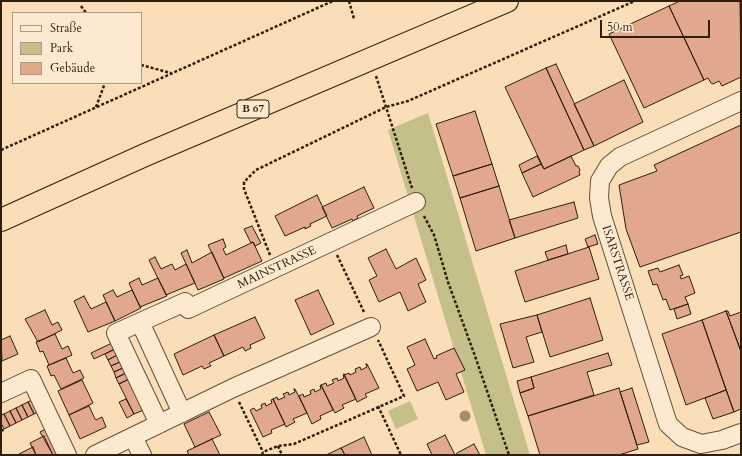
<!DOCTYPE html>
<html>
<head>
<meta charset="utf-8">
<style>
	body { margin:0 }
	#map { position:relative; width:742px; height:456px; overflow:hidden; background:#fadeb7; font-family:Cardo,serif }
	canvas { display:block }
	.frame { position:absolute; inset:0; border:2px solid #2e1f0f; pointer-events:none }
	.legend { position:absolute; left:12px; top:12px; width:130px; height:72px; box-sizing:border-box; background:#fcead0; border:1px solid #aa9983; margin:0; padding:5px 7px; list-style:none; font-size:12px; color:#2e1f0f }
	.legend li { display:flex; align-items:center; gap:8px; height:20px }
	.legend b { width:20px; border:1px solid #aa9983 }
	.scale { position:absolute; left:600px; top:20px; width:110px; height:18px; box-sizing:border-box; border:2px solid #2e1f0f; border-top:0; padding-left:5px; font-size:12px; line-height:14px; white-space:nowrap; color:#2e1f0f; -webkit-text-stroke:3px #fcead0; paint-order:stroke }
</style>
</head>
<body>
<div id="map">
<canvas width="742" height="456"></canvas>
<div class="frame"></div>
<ul class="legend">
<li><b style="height:5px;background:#fcead0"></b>Straße</li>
<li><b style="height:11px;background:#c5bf8a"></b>Park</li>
<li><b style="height:11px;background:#e2a88d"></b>Gebäude</li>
</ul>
<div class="scale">50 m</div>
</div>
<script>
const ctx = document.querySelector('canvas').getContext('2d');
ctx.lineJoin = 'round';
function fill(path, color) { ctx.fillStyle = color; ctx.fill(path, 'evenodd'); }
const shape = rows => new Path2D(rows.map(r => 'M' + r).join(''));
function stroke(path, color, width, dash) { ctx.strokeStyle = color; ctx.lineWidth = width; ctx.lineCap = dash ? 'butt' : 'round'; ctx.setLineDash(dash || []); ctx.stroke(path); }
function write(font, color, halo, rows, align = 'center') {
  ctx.font = font + ' Cardo,serif'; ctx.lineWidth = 3.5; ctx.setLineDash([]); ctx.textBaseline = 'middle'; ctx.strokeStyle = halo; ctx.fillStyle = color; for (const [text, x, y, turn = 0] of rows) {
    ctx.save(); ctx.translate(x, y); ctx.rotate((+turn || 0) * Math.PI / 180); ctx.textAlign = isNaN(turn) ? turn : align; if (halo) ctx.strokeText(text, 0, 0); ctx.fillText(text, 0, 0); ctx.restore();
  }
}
fill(shape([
	[428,113,530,455,486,455,388,130],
	[410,401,418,419,396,429,388,411]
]), '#c5bf8a');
const building = shape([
	[680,1,740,1,741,77,722,86,719,81,713,84,711,83,708,78,704,80,669,6,680,1],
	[669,6,704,80,644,108,609,34,669,6],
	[556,64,594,146,584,150,546,68,556,64],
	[546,68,584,150,544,169,505,87,546,68],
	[624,80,643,122,594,146,574,104,624,80],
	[475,111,492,164,453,176,436,124,475,111],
	[741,125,741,232,640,267,626,229,619,185,657,171,654,165,741,125],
	[537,156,541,164,522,173,519,165,537,156],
	[571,156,576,166,578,166,580,170,579,172,580,175,533,197,522,173,541,164,544,169,571,156],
	[492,164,499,186,460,198,453,176,492,164],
	[499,186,515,238,476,251,460,198,499,186],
	[364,187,374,208,357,216,358,218,353,221,352,219,332,228,322,207,364,187],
	[317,195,327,216,310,224,311,226,305,229,305,227,285,236,275,216,317,195],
	[574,202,578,218,515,238,509,220,574,202],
	[252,226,261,243,255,246,253,242,251,243,244,229,252,226],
	[595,235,598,244,588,247,585,239,595,235],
	[223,239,226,247,223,249,226,255,253,242,262,261,224,278,208,245,223,239],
	[566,245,568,254,548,260,545,252,566,245],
	[589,247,599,279,525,302,515,271,589,247],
	[386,249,396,269,416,258,426,280,418,284,426,302,408,311,400,292,379,302,369,280,377,276,368,258,386,249],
	[187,250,192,263,212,252,224,279,198,290,181,253,187,250],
	[155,257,161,269,172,264,175,270,186,264,195,283,166,295,149,260,155,257],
	[679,265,683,275,680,276,681,279,689,276,695,293,685,297,688,304,670,310,666,299,663,300,657,284,653,285,648,271,658,268,660,272,679,265],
	[139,278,142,285,158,278,167,296,140,307,129,283,139,278],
	[113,290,117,297,132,290,141,308,115,321,103,295,113,290],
	[318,290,334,324,311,335,295,300,318,290],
	[84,296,91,309,106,302,115,321,88,332,74,301,84,296],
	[590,298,603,340,550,357,537,315,590,298],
	[688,304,691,314,677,319,674,309,688,304],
	[45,310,52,325,58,322,62,330,38,342,25,319,45,310],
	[726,311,741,352,741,409,734,412,702,320,726,311],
	[726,311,728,311,730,316,741,312,741,351,726,311],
	[537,315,542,332,526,337,534,362,513,368,500,324,537,315],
	[255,317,265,338,250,345,251,348,245,351,243,347,224,356,214,335,255,317],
	[702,320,726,390,686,405,662,334,702,320],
	[55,334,62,349,68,346,72,355,49,365,43,351,40,352,36,342,55,334],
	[214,335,224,356,209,363,211,366,204,369,202,366,183,375,174,354,214,335],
	[10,336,18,354,2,361,1,340,10,336],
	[425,339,434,359,437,358,436,356,454,348,465,370,456,374,464,392,446,400,438,382,417,391,407,369,415,365,407,347,425,339],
	[114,342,117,348,94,359,91,353,114,342],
	[117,348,119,354,108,360,105,354,117,348],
	[608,353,612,365,587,372,594,395,528,416,520,393,534,388,531,377,608,353],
	[119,354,122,361,111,366,108,360,119,354],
	[66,358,73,373,80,370,84,378,61,389,54,375,51,376,47,366,66,358],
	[122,361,125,367,114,372,111,366,122,361],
	[366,364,367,364,379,388,365,394,367,397,357,402,344,375,349,373,350,375,356,372,355,369,360,367,361,370,367,367,366,364],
	[125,367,128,372,116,378,114,372,125,367],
	[128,372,131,378,119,384,116,378,128,372],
	[344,374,356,399,342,405,344,408,335,413,321,385,326,383,327,386,334,383,332,380,337,378,338,381,344,378,343,375,344,374],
	[531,377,534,388,520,393,517,381,531,377],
	[131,378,146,409,134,414,119,384,131,378],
	[82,380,93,403,69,415,58,391,82,380],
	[321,385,333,410,320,416,321,419,312,424,299,396,303,394,304,397,311,394,310,391,314,389,315,392,321,389,320,386,321,385],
	[619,388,638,449,619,455,540,455,528,416,619,388],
	[632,388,649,442,637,445,620,392,632,388],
	[294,389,295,389,307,413,293,419,295,422,286,427,273,399,277,397,278,400,285,397,283,394,288,392,289,395,295,392,294,389],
	[726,390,734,412,713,419,705,398,726,390],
	[34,399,40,411,34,414,28,402,34,399],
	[126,399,134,414,127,418,119,402,126,399],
	[273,399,285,424,271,430,272,433,263,437,250,410,254,408,256,411,262,408,261,405,265,403,266,406,272,403,271,400,273,399],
	[28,402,34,414,28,417,22,405,28,402],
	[22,405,28,417,22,420,16,408,22,405],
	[89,406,95,419,96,420,102,417,106,427,80,439,69,415,89,406],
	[16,408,22,420,16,423,10,411,16,408],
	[10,411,16,423,10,426,4,414,10,411],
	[209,412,221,435,195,447,184,424,209,412],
	[4,414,10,426,4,429,1,423,1,415,4,414],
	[48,428,59,453,55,455,53,455,40,432,48,428],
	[445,435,455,455,432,455,427,444,445,435],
	[44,436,53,455,36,455,30,443,44,436],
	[364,437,372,455,345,455,341,448,364,437],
	[212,439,220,455,189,455,187,451,212,439],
	[474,444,480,455,456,455,457,453,474,444],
	[33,447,36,455,19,455,19,454,33,447],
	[341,448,345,455,326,455,341,448]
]);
fill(building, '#e2a88d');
stroke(building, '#2e1f0f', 1);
const minor = shape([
	[741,101,620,157,609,166,600,181,599,198,602,216,668,424,682,437,701,444,722,440,741,433],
	[140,322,182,413],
	[1,393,31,379,67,455],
	[159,424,116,333,185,302,188,309,416,202],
	[133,437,142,455],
	[95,455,233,388,371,327]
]);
const highway = shape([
	[1,220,145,155,507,1]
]);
stroke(minor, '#614f39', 20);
stroke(highway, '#2e1f0f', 24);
stroke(shape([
	[349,1,354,19],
	[81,6,86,13],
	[141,65,171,73],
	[376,76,412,188],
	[96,107,105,83],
	[1,150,333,1],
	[424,216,434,235,448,282,475,356,509,455],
	[270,255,244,189,244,182,256,170,386,107,408,101,635,1],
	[337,255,364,312],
	[239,402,263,452],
	[378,406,401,455],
	[1,431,5,429],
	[278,446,282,455],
	[262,455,263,452,278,446,294,444,404,396,378,340]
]), '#2e1f0f', 2.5, [3, 2]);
stroke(minor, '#fcead0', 18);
stroke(highway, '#fadeb7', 22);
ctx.fillStyle = '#a38f6f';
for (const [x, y] of [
	[465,416]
]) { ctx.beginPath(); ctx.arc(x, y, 5.5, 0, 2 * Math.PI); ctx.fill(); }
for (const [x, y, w] of [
	[253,109,32]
]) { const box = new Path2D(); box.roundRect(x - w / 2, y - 9, w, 18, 3); ctx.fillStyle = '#fcead0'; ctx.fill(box); stroke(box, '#2e1f0f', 1); }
write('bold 11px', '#2e1f0f', null, [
	["B 67",253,109]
]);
write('12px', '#2e1f0f', '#fcead0', [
	["ISARSTRASSE",617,263,72],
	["MAINSTRASSE",277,268,-25]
]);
</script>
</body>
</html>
